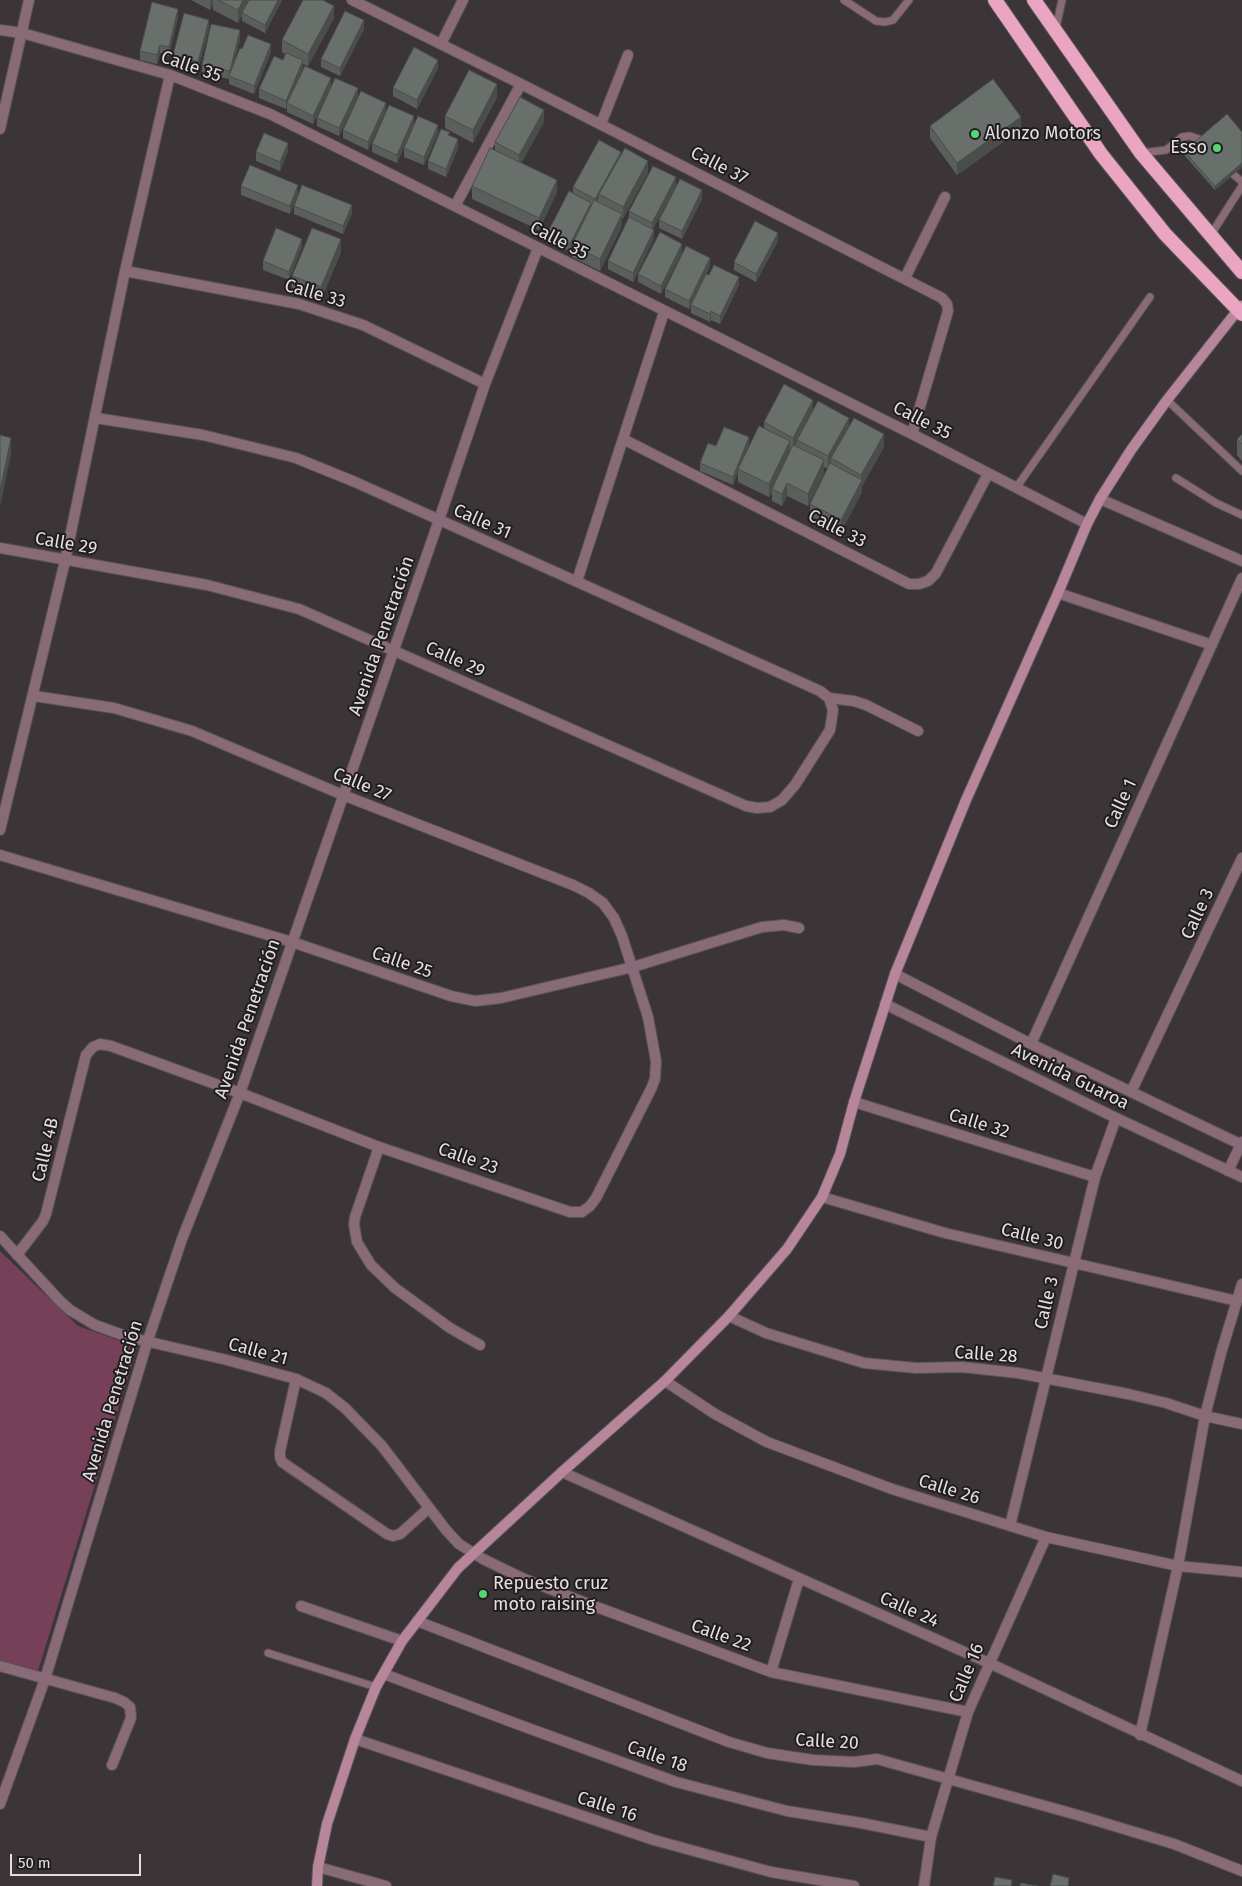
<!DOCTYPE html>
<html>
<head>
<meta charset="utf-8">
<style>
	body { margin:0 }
	#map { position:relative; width:1242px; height:1886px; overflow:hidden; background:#3c3538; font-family:"Fira Sans",sans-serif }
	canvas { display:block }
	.scale { position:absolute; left:10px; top:1854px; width:131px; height:22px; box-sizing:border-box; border:2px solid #e3dee0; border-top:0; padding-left:6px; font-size:15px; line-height:18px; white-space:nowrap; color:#e3dee0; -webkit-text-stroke:4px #211d1f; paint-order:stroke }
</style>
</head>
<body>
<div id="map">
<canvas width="1242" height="1886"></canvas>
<div class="scale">50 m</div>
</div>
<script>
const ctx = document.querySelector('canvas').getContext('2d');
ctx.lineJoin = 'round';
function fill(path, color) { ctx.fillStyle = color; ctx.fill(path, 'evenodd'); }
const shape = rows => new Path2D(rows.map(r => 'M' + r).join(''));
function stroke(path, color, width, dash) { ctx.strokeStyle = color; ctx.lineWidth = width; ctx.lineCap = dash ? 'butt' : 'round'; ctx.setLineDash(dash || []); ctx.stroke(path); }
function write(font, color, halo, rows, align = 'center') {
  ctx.font = font + ' "Fira Sans",sans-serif'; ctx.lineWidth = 4; ctx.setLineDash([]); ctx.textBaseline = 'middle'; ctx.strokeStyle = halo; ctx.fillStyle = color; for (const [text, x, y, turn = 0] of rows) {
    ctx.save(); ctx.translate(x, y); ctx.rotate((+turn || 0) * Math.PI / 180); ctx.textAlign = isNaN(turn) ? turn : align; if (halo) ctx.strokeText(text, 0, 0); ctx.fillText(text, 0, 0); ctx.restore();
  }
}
fill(shape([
	[0,1251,78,1326,137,1347,38,1671,0,1660]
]), '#774059');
const service = shape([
	[844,0,876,21,885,22,893,20,909,0],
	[1056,28,1062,0],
	[1141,153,1166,150,1182,137,1190,136,1202,140],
	[1233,174,1242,182],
	[1210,236,1242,186],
	[1167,400,1242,471],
	[1176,478,1216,503,1242,515],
	[1016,488,1150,297],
	[268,1653,376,1687]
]);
const minor = shape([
	[352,0,521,84,942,298,947,304,948,311,912,434],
	[0,30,22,33,170,75,270,114,912,434,1087,524],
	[441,44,463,0],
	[601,124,628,55],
	[0,129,29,0],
	[455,206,521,84],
	[125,271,299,304,363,325,485,384],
	[905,278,945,197],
	[623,439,909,584,919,584,928,581,936,573,988,474],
	[1100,499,1242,561],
	[0,548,207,585,299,609,746,806,757,808,770,807,782,800,795,785,830,730,833,710,829,698,820,691,355,482,296,458,203,435,96,418],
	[577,581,664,312],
	[1058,593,1212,645],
	[829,698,854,701,866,705,918,731],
	[0,830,65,561,125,271,170,75],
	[0,855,292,942,451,996,475,1001,501,998,633,967,762,927,784,925,799,928],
	[895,974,1031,1044,1242,1145],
	[885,1004,1116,1118,1242,1177],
	[1031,1044,1242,578],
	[1131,1092,1242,858],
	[854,1102,1095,1177],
	[379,1147,355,1217,354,1225,357,1242,371,1265,395,1288,450,1328,480,1345],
	[1228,1171,1242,1142],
	[822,1197,945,1233,1237,1301],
	[0,1236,60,1301,70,1310,95,1325,128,1337,227,1360,296,1379,326,1393,345,1408,382,1446,446,1530,459,1544,483,1559,522,1578,586,1603,771,1672,968,1712],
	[17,1255,43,1221,46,1214,86,1055,93,1047,100,1044,111,1046,240,1093,379,1147,570,1212,582,1212,590,1206,596,1198,651,1089,655,1079,656,1061,648,1017,622,936,614,918,603,903,589,893,573,885,343,795,192,731,114,708,34,696],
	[729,1316,766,1333,864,1363,916,1368,962,1367,1018,1373,1128,1394,1166,1403,1205,1416,1242,1424],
	[296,1379,280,1451,280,1457,282,1462,387,1534,393,1536,400,1534,429,1508],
	[665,1381,715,1414,767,1442,892,1489,1046,1537,1178,1566,1242,1572],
	[562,1472,989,1663,1242,1781],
	[1010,1526,1095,1177,1116,1118],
	[301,1606,402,1641],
	[417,1621,729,1742,767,1753,813,1760,854,1762,877,1759,1081,1816,1174,1844,1242,1871],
	[0,1666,115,1698,124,1702,130,1707,131,1718,112,1765],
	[771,1672,799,1579],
	[384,1674,517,1724,676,1782,787,1811,861,1823,931,1837],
	[1140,1735,1178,1566,1205,1416,1221,1353,1242,1284],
	[355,1739,654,1840,771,1872,854,1886],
	[0,1804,45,1679,147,1343,182,1239,240,1093,439,520,485,384,538,248],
	[318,1867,386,1886],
	[924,1886,931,1837,968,1712,1046,1537]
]);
const secondary = shape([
	[317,1886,318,1867,327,1824,355,1739,376,1687,402,1641,458,1568,562,1472,665,1381,729,1316,787,1249,822,1197,840,1154,854,1102,895,974,966,800,1058,593,1087,524,1100,499,1131,450,1167,400,1241,306]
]);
const trunk = shape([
	[995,0,1101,154,1165,234,1242,314],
	[1034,0,1141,153,1242,272]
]);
stroke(service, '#5a5356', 9);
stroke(minor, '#5a5356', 12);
stroke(secondary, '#5a5356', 12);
stroke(trunk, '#5a5356', 16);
stroke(service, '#896a77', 7);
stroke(minor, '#896a77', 10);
stroke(secondary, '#b7869b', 10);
stroke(trunk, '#eaa5c2', 14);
fill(shape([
	[191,0,282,0,265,33,242,21,242,15,238,23,213,10,213,4,210,10],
	[178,17,169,56,160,53,157,64,140,60,140,51],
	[334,18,308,66,303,64,303,69,296,85,331,86,313,124,287,112,287,105,286,109,259,98,259,89,283,60,285,54,282,52,282,40],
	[209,28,198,70,173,64,173,55],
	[364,29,340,76,321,67,321,59],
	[240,39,234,64,242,49,271,52,254,94,229,84,229,79,202,73,202,65],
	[438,68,417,109,393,96,393,88],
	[358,96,339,136,317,126,317,118],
	[497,97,473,143,445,128,445,116],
	[386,103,368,150,343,138,343,130],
	[544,122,521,163,557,192,539,230,472,199,472,186,495,150,495,142],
	[414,124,397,163,372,152,372,144],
	[930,126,1021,129,957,175,930,138],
	[1242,132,1242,167,1215,190,1184,155,1184,151],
	[438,133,424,165,404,157,404,148],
	[450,136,458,148,446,177,428,169,428,161],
	[288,151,280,171,256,161,256,152],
	[621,155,648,173,622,219,622,226,600,271,572,257,572,249,570,252,548,241,548,232,573,193,573,187],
	[241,186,298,193,290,214,241,195],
	[676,186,653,229,654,238,633,282,608,269,608,261,629,218,629,211],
	[702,199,682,239,659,228,659,220],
	[294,206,352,213,343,234,294,214],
	[778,241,756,282,734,270,734,262],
	[302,247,289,280,263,270,263,261],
	[341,252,321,300,292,288,292,276],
	[682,252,661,294,638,282,638,274],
	[710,266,706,274,739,285,720,324,711,320,710,322,691,313,691,305,704,279,689,309,665,297,665,289],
	[813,410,849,427,884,447,862,486,862,492,841,532,810,516,810,504,828,469,824,467,824,473,808,506,787,496,782,506,772,501,772,492,769,497,738,482,738,472,733,485,700,471,700,463,716,446,749,446,745,454,764,429,764,422],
	[1242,434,1242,461,1237,455,1237,439]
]), '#5a5f5b');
fill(shape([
	[210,0,213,0,213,4,210,10],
	[243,0,249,0,242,13,242,15,238,23,238,10],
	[278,0,282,0,265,33,265,25],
	[334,6,334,18,308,66,308,54],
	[178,9,178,17,169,56,169,47],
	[209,20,209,28,198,70,198,62],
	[364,20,364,29,340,76,340,68],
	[240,30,240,39,231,77,230,71],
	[271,44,271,52,254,94,254,86],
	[160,45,160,53,157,64,157,55],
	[303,60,303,69,288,104,287,103,286,109,286,101],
	[438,60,438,68,417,109,417,100],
	[331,78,331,86,313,124,313,116],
	[497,84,497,97,473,143,473,130],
	[358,88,358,96,339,136,339,128],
	[386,103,386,111,368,150,368,142],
	[544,110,544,122,519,168,519,155],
	[414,116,414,124,397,163,397,155],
	[1021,117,1021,129,957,175,957,163],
	[438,125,438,133,424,165,424,157],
	[458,139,458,148,446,177,446,169],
	[288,143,288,151,280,171,280,162],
	[621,152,621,161,599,194,599,199,595,207,595,199],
	[648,161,648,173,623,219,623,207],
	[1242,163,1242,167,1215,190,1215,186],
	[676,177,676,186,652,231,652,223],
	[557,180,557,192,539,230,539,218],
	[298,185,298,193,290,214,290,206],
	[702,190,702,199,682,239,682,231],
	[591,203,591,211,572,245,572,249,570,252,570,244],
	[352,205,352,213,343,234,343,226],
	[622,214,622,226,600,271,600,259],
	[654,230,654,238,633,282,633,273],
	[778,233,778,241,756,282,756,274],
	[302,239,302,247,289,280,289,272],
	[341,239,341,252,321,300,321,287],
	[682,244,682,252,661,294,661,286],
	[710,258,710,266,689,309,689,301],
	[739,277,739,285,720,324,720,316],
	[711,311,711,320,710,322,710,314],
	[813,400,813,412,797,440,797,443,793,450,793,438],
	[849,418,849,430,831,458,831,463,828,469,828,456],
	[884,434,884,447,862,486,862,492,841,532,841,520,861,481,861,475],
	[749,437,749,446,739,470,738,469,738,472,733,485,733,477],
	[11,438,11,454,0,507,0,491],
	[790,441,790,454,772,489,772,491,769,497,769,484],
	[824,460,824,473,808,506,808,494],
	[787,483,787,496,782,506,782,494]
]), '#4a4e4a');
const building = shape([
	[218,0,243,0,238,10,218,0],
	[249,0,278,0,265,25,242,13,249,0],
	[303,0,323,0,334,6,308,54,282,40,303,0],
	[152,2,178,9,169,47,160,45,157,55,140,51,152,2],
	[345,11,364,20,340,68,321,59,345,11],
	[184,13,209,20,198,62,173,55,184,13],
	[211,24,240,30,230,71,202,65,211,24],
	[248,35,271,44,254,86,229,76,240,48,242,49,248,35],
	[414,47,438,60,417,100,393,88,414,47],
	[286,53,303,60,286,101,259,89,274,56,283,60,286,53],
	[305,66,331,78,313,116,287,103,305,66],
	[469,70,497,84,473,130,445,116,469,70],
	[335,78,358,88,339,128,317,118,335,78],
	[993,79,1021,117,957,163,930,126,993,79],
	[361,91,386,103,368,142,343,130,361,91],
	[520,97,544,110,519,155,495,142,520,97],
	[389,105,414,116,397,155,372,144,389,105],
	[1227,114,1242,132,1242,163,1215,186,1184,151,1227,114],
	[418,116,438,125,424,157,404,148,418,116],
	[441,129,450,132,448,135,458,139,446,169,428,161,441,129],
	[264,133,288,143,280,162,256,152,264,133],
	[599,140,621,152,595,199,573,187,599,140],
	[490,148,557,180,539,218,472,186,490,148],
	[625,148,648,161,623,207,599,194,625,148],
	[250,165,298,185,290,206,241,186,250,165],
	[653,166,676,177,652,223,629,211,653,166],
	[680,179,702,190,682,231,659,220,680,179],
	[302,185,352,205,343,226,294,206,302,185],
	[569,191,591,203,570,244,548,232,569,191],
	[594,200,622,214,600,259,572,245,594,200],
	[629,217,654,230,633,273,608,261,629,217],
	[755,221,778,233,756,274,734,262,755,221],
	[276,228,302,239,289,272,263,261,276,228],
	[312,228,341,239,321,287,292,276,312,228],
	[660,232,682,244,661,286,638,274,660,232],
	[686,246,710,258,689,301,665,289,686,246],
	[714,265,739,277,720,316,711,311,710,314,691,305,706,274,709,275,714,265],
	[784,384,813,400,793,438,764,422,784,384],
	[818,401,849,418,828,456,797,440,818,401],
	[854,418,884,434,861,475,831,458,854,418],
	[759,426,790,441,769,484,738,469,759,426],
	[724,427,749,437,733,477,700,463,708,443,716,446,724,427],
	[1242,434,1242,444,1237,439,1242,434],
	[0,435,11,438,0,491,0,435],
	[793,445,824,460,808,494,787,483,782,494,772,489,793,445],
	[830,463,862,480,841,520,810,504,830,463],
	[1053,1874,1069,1878,1068,1886,1050,1886,1053,1874],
	[995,1877,1012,1880,1011,1886,993,1886,995,1877],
	[1021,1883,1037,1886,1020,1886,1021,1883]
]);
fill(building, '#696f6a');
stroke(building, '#4a4e4a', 1);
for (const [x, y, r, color] of [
	[975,134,5,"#56d671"],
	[1217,148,5,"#56d671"],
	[483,1594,5,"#56d671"]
]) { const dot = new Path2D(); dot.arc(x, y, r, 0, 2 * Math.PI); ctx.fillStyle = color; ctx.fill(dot); stroke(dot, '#211d1f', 2); }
write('18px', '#e3dee0', '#211d1f', [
	["Calle 35",191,67,19],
	["Calle 37",719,166,27],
	["Calle 35",559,241,27],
	["Calle 33",315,294,16],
	["Calle 35",922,421,27],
	["Calle 31",482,522,24],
	["Calle 33",837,529,27],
	["Calle 29",66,544,10],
	["Avenida Penetración",382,636,-71],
	["Calle 29",455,660,24],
	["Calle 27",362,785,22],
	["Calle 1",1121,804,-65],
	["Calle 3",1198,914,-65],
	["Calle 25",402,963,19],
	["Avenida Penetración",248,1019,-71],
	["Avenida Guaroa",1070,1077,26],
	["Calle 32",979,1124,17],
	["Calle 4B",46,1150,-77],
	["Calle 23",468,1159,19],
	["Calle 30",1032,1237,14],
	["Calle 3",1047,1303,-77],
	["Calle 21",258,1352,15],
	["Calle 28",986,1355,4],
	["Avenida Penetración",113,1401,-73],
	["Calle 26",949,1490,17],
	["Calle 24",909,1610,24],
	["Calle 22",721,1636,20],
	["Calle 16",967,1673,-67],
	["Calle 20",827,1742,3],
	["Calle 18",657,1757,19],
	["Calle 16",607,1807,18]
]);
write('18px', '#e3dee0', '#211d1f', [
	["Alonzo Motors",985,134],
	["Esso",1207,148,"right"],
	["Repuesto cruz",493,1584],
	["moto raising",493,1605]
], 'left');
</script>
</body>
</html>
